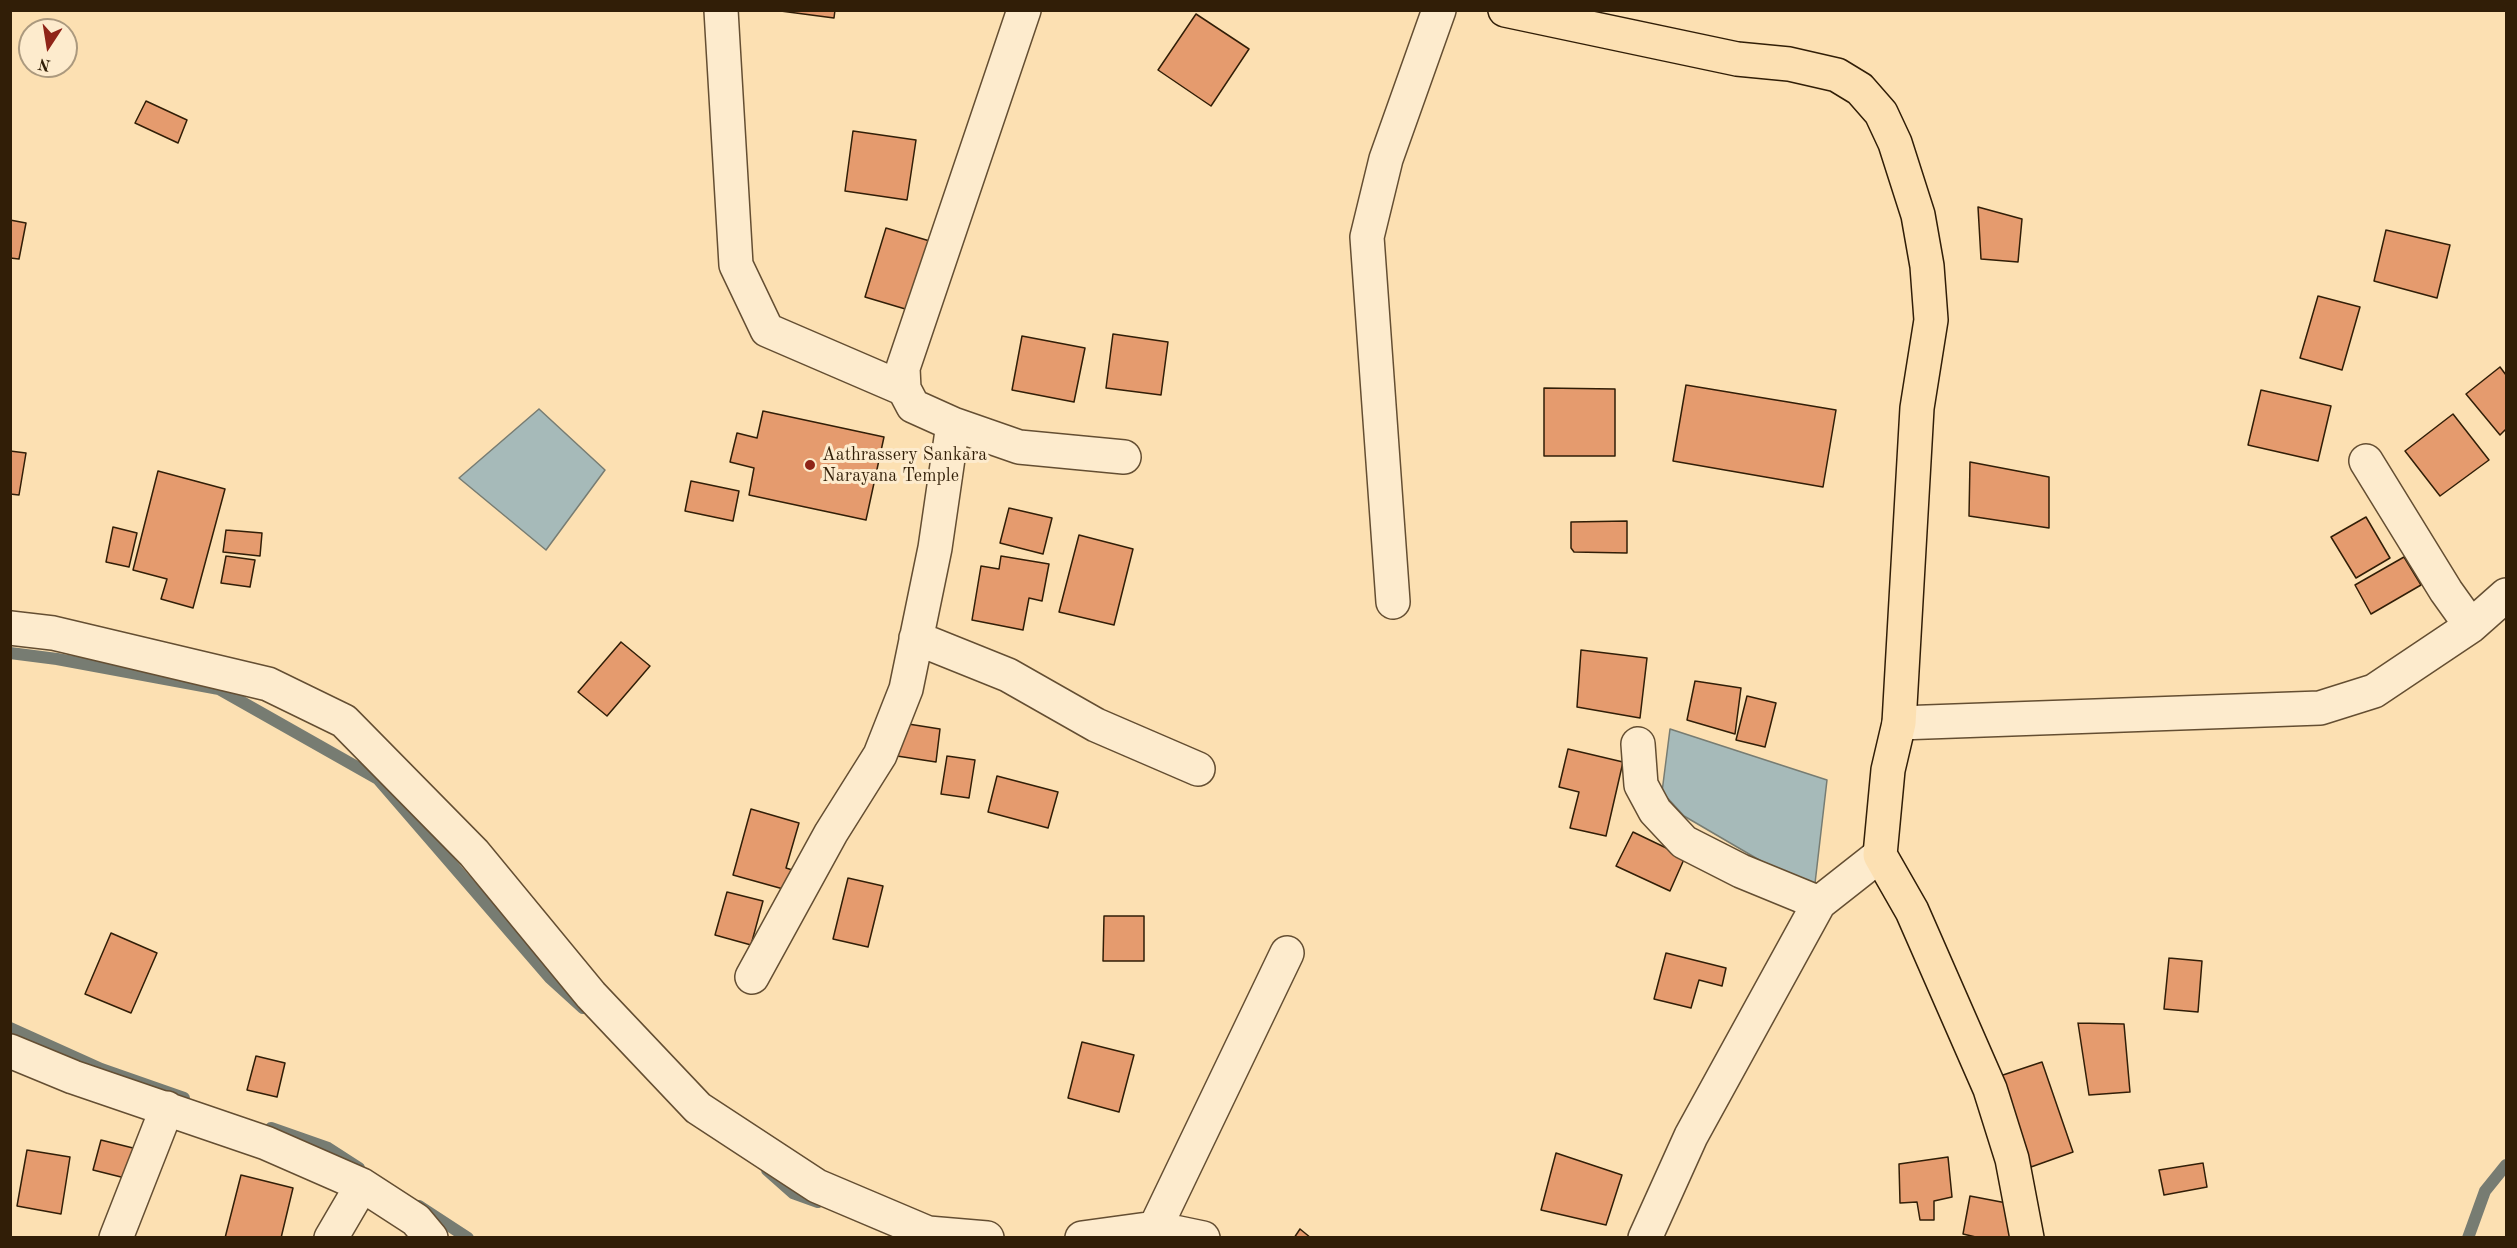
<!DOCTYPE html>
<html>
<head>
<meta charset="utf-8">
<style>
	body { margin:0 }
	#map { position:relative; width:2517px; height:1248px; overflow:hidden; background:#fce0b2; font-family:"Old Standard TT",serif }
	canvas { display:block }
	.frame { position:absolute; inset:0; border:12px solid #311e07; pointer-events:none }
	.north { position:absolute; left:18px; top:18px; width:60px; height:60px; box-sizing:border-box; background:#fdebcd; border:2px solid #ab997e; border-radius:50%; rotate:192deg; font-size:16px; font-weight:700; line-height:24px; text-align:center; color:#311e07 }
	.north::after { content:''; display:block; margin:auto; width:21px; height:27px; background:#8f2418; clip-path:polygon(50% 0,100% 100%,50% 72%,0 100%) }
</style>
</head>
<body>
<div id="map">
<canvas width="2517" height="1248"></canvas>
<div class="frame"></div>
<div class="north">N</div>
</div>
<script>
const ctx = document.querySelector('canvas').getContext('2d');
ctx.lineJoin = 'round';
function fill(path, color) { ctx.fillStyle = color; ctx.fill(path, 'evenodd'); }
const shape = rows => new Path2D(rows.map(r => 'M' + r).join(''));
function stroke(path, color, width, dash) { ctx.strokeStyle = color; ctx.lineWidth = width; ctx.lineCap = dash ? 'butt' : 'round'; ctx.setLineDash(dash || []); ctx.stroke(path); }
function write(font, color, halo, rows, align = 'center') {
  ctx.font = font + ' "Old Standard TT",serif'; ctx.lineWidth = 6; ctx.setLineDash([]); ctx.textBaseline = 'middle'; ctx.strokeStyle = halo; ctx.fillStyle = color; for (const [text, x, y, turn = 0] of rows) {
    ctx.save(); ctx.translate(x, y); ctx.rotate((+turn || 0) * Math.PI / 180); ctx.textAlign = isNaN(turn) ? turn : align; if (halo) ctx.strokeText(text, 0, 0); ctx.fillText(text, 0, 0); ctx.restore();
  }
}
const water = shape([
	[539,409,605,470,546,550,459,478,539,409],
	[1670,729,1827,780,1814,892,1684,816,1662,792,1670,729]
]);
fill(water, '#a6bab9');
stroke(water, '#777c72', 1.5);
stroke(shape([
	[10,653,57,659,219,689,378,779,550,978,583,1008],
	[10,1028,101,1069,184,1098],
	[271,1128,328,1148,359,1168],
	[767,1170,793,1193,818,1202],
	[419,1206,468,1238],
	[2468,1238,2485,1191,2506,1165]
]), '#777c72', 12);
const building = shape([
	[773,10,835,10,834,18,773,10],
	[1196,14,1249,49,1211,106,1158,70,1196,14],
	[146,101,187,120,178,143,135,123,146,101],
	[853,131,916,140,907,200,845,191,853,131],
	[1978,207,2022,219,2018,262,1981,259,1978,207],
	[10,220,26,223,19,259,10,258,10,220],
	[886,228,933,242,912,311,865,297,886,228],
	[2386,230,2450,245,2437,298,2374,281,2386,230],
	[2318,296,2360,307,2342,370,2300,358,2318,296],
	[1113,334,1168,342,1161,395,1106,388,1113,334],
	[1022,336,1085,348,1074,402,1012,390,1022,336],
	[2500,367,2506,375,2506,429,2500,435,2466,394,2500,367],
	[1686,385,1836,410,1823,487,1673,461,1686,385],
	[1544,388,1615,389,1615,456,1544,456,1544,388],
	[2261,390,2331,406,2318,461,2248,445,2261,390],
	[763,411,884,437,866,520,749,495,754,468,730,462,737,433,757,438,763,411],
	[2453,414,2489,460,2440,496,2405,451,2453,414],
	[10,451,26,453,19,495,10,494,10,451],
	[1970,462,2049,477,2049,528,1969,516,1970,462],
	[158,471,225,489,193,608,161,599,167,579,133,570,158,471],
	[691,481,739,491,733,521,685,511,691,481],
	[1009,508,1052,518,1043,554,1000,543,1009,508],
	[2366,517,2390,558,2356,578,2331,537,2366,517],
	[1627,521,1627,553,1574,552,1571,548,1571,522,1627,521],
	[113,527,137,533,129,567,106,562,113,527],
	[226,530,262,533,260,556,223,552,226,530],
	[1079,535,1133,549,1114,625,1059,612,1079,535],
	[226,556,255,560,250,587,221,583,226,556],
	[1001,556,1049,564,1042,601,1029,598,1023,630,972,620,981,566,999,569,1001,556],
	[2404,557,2421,585,2371,614,2355,585,2404,557],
	[621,642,650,666,607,716,578,692,621,642],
	[1581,650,1647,658,1640,718,1577,707,1581,650],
	[1695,681,1741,688,1735,734,1687,720,1695,681],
	[1747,696,1776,703,1765,747,1736,740,1747,696],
	[902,723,940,729,936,762,897,756,902,723],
	[1568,749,1623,762,1606,836,1570,828,1579,792,1559,787,1568,749],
	[947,756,975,760,969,798,941,794,947,756],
	[997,776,1058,792,1048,828,988,812,997,776],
	[751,809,799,823,786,868,799,872,794,892,733,875,751,809],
	[1633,832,1685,857,1670,891,1616,866,1633,832],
	[848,878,883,886,868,947,833,939,848,878],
	[727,892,763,901,751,945,715,935,727,892],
	[1104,916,1144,916,1144,961,1103,961,1104,916],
	[111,933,157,953,131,1013,85,994,111,933],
	[1666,953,1726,968,1722,986,1699,980,1691,1008,1654,999,1666,953],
	[2169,958,2202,961,2198,1012,2164,1009,2169,958],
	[2078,1023,2124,1024,2130,1092,2089,1095,2078,1023],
	[1082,1042,1134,1055,1119,1112,1068,1098,1082,1042],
	[256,1056,285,1063,277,1097,247,1090,256,1056],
	[2042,1062,2073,1152,2031,1167,2000,1076,2042,1062],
	[101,1140,137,1149,129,1179,93,1170,101,1140],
	[27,1150,70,1157,61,1214,17,1206,27,1150],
	[1556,1153,1622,1175,1606,1225,1541,1210,1556,1153],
	[1948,1157,1952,1197,1934,1201,1934,1220,1920,1220,1917,1202,1900,1203,1899,1164,1948,1157],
	[2203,1163,2207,1187,2164,1195,2159,1170,2203,1163],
	[241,1175,293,1188,281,1238,225,1238,241,1175],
	[1970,1196,2017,1205,2010,1238,1980,1238,1963,1234,1970,1196],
	[1300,1229,1311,1238,1294,1238,1300,1229]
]);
fill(building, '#e59b6e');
stroke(building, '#311e07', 1.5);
const minor = shape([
	[721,10,736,265,767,330,904,389],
	[953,424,1019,447,1124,457],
	[2366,461,2446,591,2471,626],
	[1393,602,1367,237,1386,159,1439,10],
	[10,628,53,633,268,684,344,721,474,853,591,995,698,1108,817,1186,928,1233,987,1238],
	[916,638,1008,675,1096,725,1198,769],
	[1899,723,2320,708,2374,691,2471,626,2506,595],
	[1638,744,1641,785,1655,811,1684,842,1741,871,1819,903],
	[752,977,831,833,880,755,906,689,935,548,953,424,913,406,904,389,903,368,1024,10],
	[10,1051,73,1077,266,1143,362,1185,416,1220,431,1238],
	[1155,1228,1287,953],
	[116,1238,167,1108],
	[331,1238,362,1185],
	[1082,1238,1155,1228,1203,1238],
	[1645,1238,1691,1136,1819,903,1880,855]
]);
const major = shape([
	[1505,10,1737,59,1789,64,1837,75,1860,89,1881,113,1895,143,1918,215,1927,266,1931,320,1917,408,1899,723,1888,770,1880,855,1912,911,1990,1089,2012,1159,2027,1238]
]);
stroke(minor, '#644e32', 36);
stroke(major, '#311e07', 36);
stroke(minor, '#fdebcd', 33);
stroke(major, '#fce0b2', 33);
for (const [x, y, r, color] of [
	[810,465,6,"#8f2418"]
]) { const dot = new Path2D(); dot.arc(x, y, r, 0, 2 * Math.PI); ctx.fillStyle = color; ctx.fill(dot); stroke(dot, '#fdebcd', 2); }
write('18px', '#311e07', '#fdebcd', [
	["Aathrassery Sankara",822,455],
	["Narayana Temple",822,476]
], 'left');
</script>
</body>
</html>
